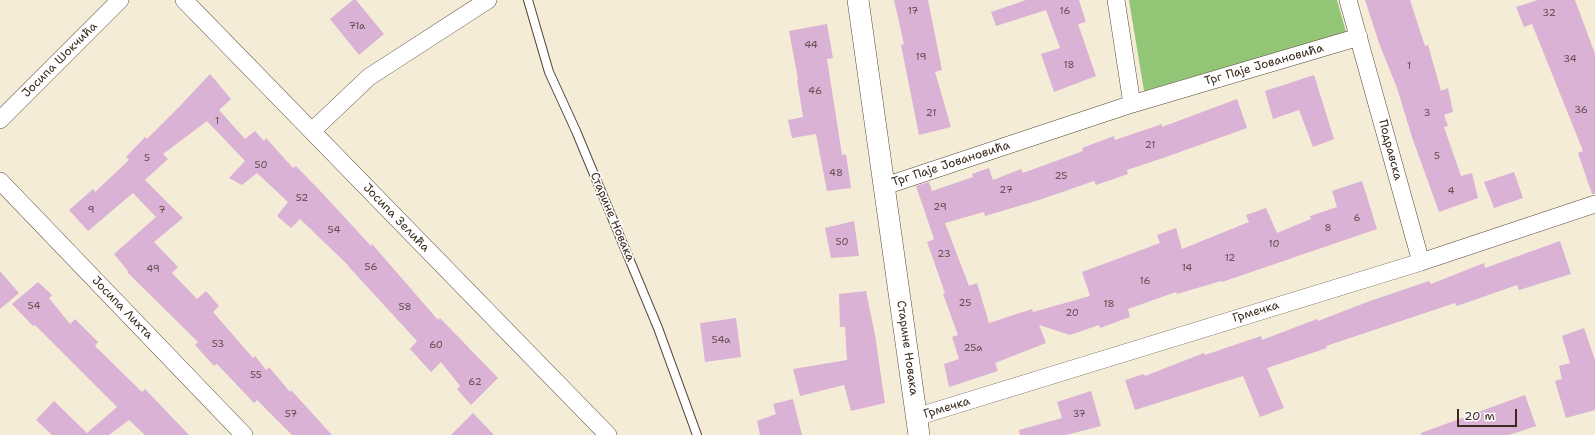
<!DOCTYPE html>
<html>
<head>
<meta charset="utf-8">
<style>
	body { margin:0 }
	#map { position:relative; width:1595px; height:435px; overflow:hidden; background:#f4ecd7; font-family:"Shantell Sans",sans-serif }
	canvas { display:block }
	.scale { position:absolute; left:1457px; top:409px; width:60px; height:18px; box-sizing:border-box; border:2px solid #3b2a1e; border-top:0; padding-left:5px; font-size:12px; line-height:14px; white-space:nowrap; color:#3b2a1e; -webkit-text-stroke:3px #fff; paint-order:stroke }
</style>
</head>
<body>
<div id="map">
<canvas width="1595" height="435"></canvas>
<div class="scale">20 m</div>
</div>
<script>
const ctx = document.querySelector('canvas').getContext('2d');
ctx.lineJoin = 'round';
function fill(path, color) { ctx.fillStyle = color; ctx.fill(path, 'evenodd'); }
const shape = rows => new Path2D(rows.map(r => 'M' + r).join(''));
function stroke(path, color, width, dash) { ctx.strokeStyle = color; ctx.lineWidth = width; ctx.lineCap = dash ? 'butt' : 'round'; ctx.setLineDash(dash || []); ctx.stroke(path); }
function write(font, color, halo, rows, align = 'center') {
  ctx.font = font + ' "Shantell Sans",sans-serif'; ctx.lineWidth = 3.5; ctx.setLineDash([]); ctx.textBaseline = 'middle'; ctx.strokeStyle = halo; ctx.fillStyle = color; for (const [text, x, y, turn = 0] of rows) {
    ctx.save(); ctx.translate(x, y); ctx.rotate((+turn || 0) * Math.PI / 180); ctx.textAlign = isNaN(turn) ? turn : align; if (halo) ctx.strokeText(text, 0, 0); ctx.fillText(text, 0, 0); ctx.restore();
  }
}
fill(shape([
	[1129,0,1337,0,1346,32,1144,91]
]), '#92c576');
fill(shape([
	[353,0,356,0,384,34,359,55,330,19],
	[894,0,928,0,942,70,935,72,951,127,919,135,901,45,904,44],
	[1026,0,1079,0,1086,22,1078,24,1096,76,1054,92,1041,54,1060,48,1046,10,996,26,991,12],
	[1365,0,1410,0,1425,46,1428,45,1441,91,1448,88,1453,112,1444,115,1448,126,1444,127,1461,176,1472,173,1478,198,1439,212,1412,137,1397,88,1379,43],
	[1538,0,1575,0,1595,54,1595,194,1592,194,1578,153,1583,151,1532,24,1524,27,1516,7],
	[827,24,833,58,827,59,842,155,846,154,851,188,827,191,816,134,792,138,788,120,803,117,797,80,798,79,789,31],
	[210,74,231,99,219,110,245,139,255,131,264,141,266,138,293,168,296,166,324,195,371,246,372,244,438,320,440,318,498,378,471,405,457,389,460,386,441,362,431,372,410,349,417,341,348,266,349,266,300,219,291,228,277,216,288,202,257,173,242,185,229,178,245,161,207,121,163,154,168,159,145,180,183,218,154,242,178,267,172,273,197,299,206,291,219,306,213,312,253,358,255,356,266,370,269,367,290,392,291,390,332,435,292,435,257,400,254,403,217,364,214,366,195,345,198,342,127,272,128,271,114,254,156,217,133,193,88,231,69,210,93,189,95,192,129,160,126,157,145,137,147,139,180,106],
	[1314,75,1334,139,1313,147,1299,110,1273,119,1265,91],
	[1237,99,1247,128,1166,157,1127,170,1128,174,1096,185,1094,181,1039,200,985,216,984,212,945,223,969,286,977,283,989,323,1032,309,1033,312,1090,296,1082,272,1160,243,1157,235,1176,228,1182,249,1249,222,1246,215,1266,208,1277,233,1311,219,1310,216,1337,207,1332,191,1362,181,1377,229,1222,282,1221,281,1177,294,1176,292,1128,309,1130,317,1100,328,1099,325,1070,335,1039,325,1046,343,995,363,998,371,949,387,944,364,959,359,952,337,958,335,943,294,945,293,927,242,934,239,916,186,929,182,932,191,973,177,972,174,989,168,993,180,1021,169,1023,173,1083,151,1082,148,1114,136,1115,140,1162,124,1162,127],
	[1514,172,1523,198,1494,208,1484,182],
	[854,221,859,256,831,258,825,228],
	[1560,241,1571,274,1519,290,1517,285,1457,306,1455,303,1326,346,1327,348,1267,368,1284,408,1260,417,1243,376,1135,410,1125,380,1144,374,1145,376,1204,353,1205,355,1261,336,1262,340,1317,319,1318,321,1370,301,1429,281,1431,284,1484,263,1485,268],
	[0,271,19,293,0,309],
	[38,282,52,295,49,298,70,324,75,319,98,342,95,346,142,392,145,389,189,435,145,435,129,420,109,435,52,435,36,420,54,401,87,433,117,407,35,325,33,326,12,304],
	[866,291,875,335,885,403,851,411,844,385,800,396,793,369,847,360,845,327,840,327,839,294],
	[736,318,741,357,705,362,700,323],
	[1584,328,1595,360,1595,410,1566,418,1555,381,1562,379,1559,366,1570,363,1562,336],
	[1091,391,1101,426,1066,435,1020,435,1019,430,1062,418,1057,402],
	[1525,395,1536,426,1509,435,1421,435,1421,433],
	[793,399,802,435,760,435,757,421,776,414,773,404],
	[473,413,494,435,451,435]
]), '#d9b2d5');
const service = shape([
	[528,0,549,72,576,131,658,328,697,435]
]);
const minor = shape([
	[184,0,608,435],
	[1116,0,1132,104],
	[1348,0,1421,262],
	[0,120,120,0],
	[312,131,369,77,488,0],
	[0,181,244,435],
	[885,186,1132,104,1359,37],
	[916,417,1421,262,1595,204]
]);
const tertiary = shape([
	[858,0,919,435]
]);
stroke(service, '#57473a', 10);
stroke(minor, '#57473a', 18);
stroke(tertiary, '#57473a', 22);
stroke(service, '#fff', 8);
stroke(minor, '#fff', 17);
stroke(tertiary, '#fff', 21);
write('10px', '#624c4c', null, [
	["17",913,11],
	["16",1065,11],
	["32",1549,13],
	["71a",357,26],
	["44",811,45],
	["19",921,57],
	["34",1570,59],
	["18",1069,65],
	["1",1409,66],
	["46",815,91],
	["36",1581,110],
	["21",931,113],
	["3",1427,113],
	["1",217,121],
	["21",1150,145],
	["5",1437,156],
	["5",147,158],
	["50",261,165],
	["48",836,173],
	["25",1061,176],
	["27",1006,190],
	["4",1451,191],
	["52",302,198],
	["29",940,207],
	["9",91,210],
	["7",162,210],
	["6",1357,218],
	["8",1328,228],
	["54",334,230],
	["50",842,242],
	["10",1274,244],
	["23",944,254],
	["12",1230,258],
	["56",371,267],
	["14",1187,268],
	["49",153,269],
	["16",1145,281],
	["25",965,303],
	["18",1109,304],
	["54",34,306],
	["58",405,307],
	["20",1072,313],
	["54a",721,340],
	["53",218,344],
	["60",436,345],
	["25a",973,348],
	["55",256,375],
	["62",475,382],
	["57",291,414],
	["37",1079,414]
]);
write('12px', '#3b2a1e', '#fff', [
	["Јосипа Шокчића",60,60,-45],
	["Трг Паје Јовановића",1264,65,-16],
	["Подравска",1390,150,75],
	["Трг Паје Јовановића",951,164,-18],
	["Старине Новака",612,217,67],
	["Јосипа Зелића",396,218,46],
	["Јосипа Лихта",122,308,46],
	["Грмечка",1256,312,-17],
	["Старине Новака",907,348,82],
	["Грмечка",947,408,-17]
]);
</script>
</body>
</html>
